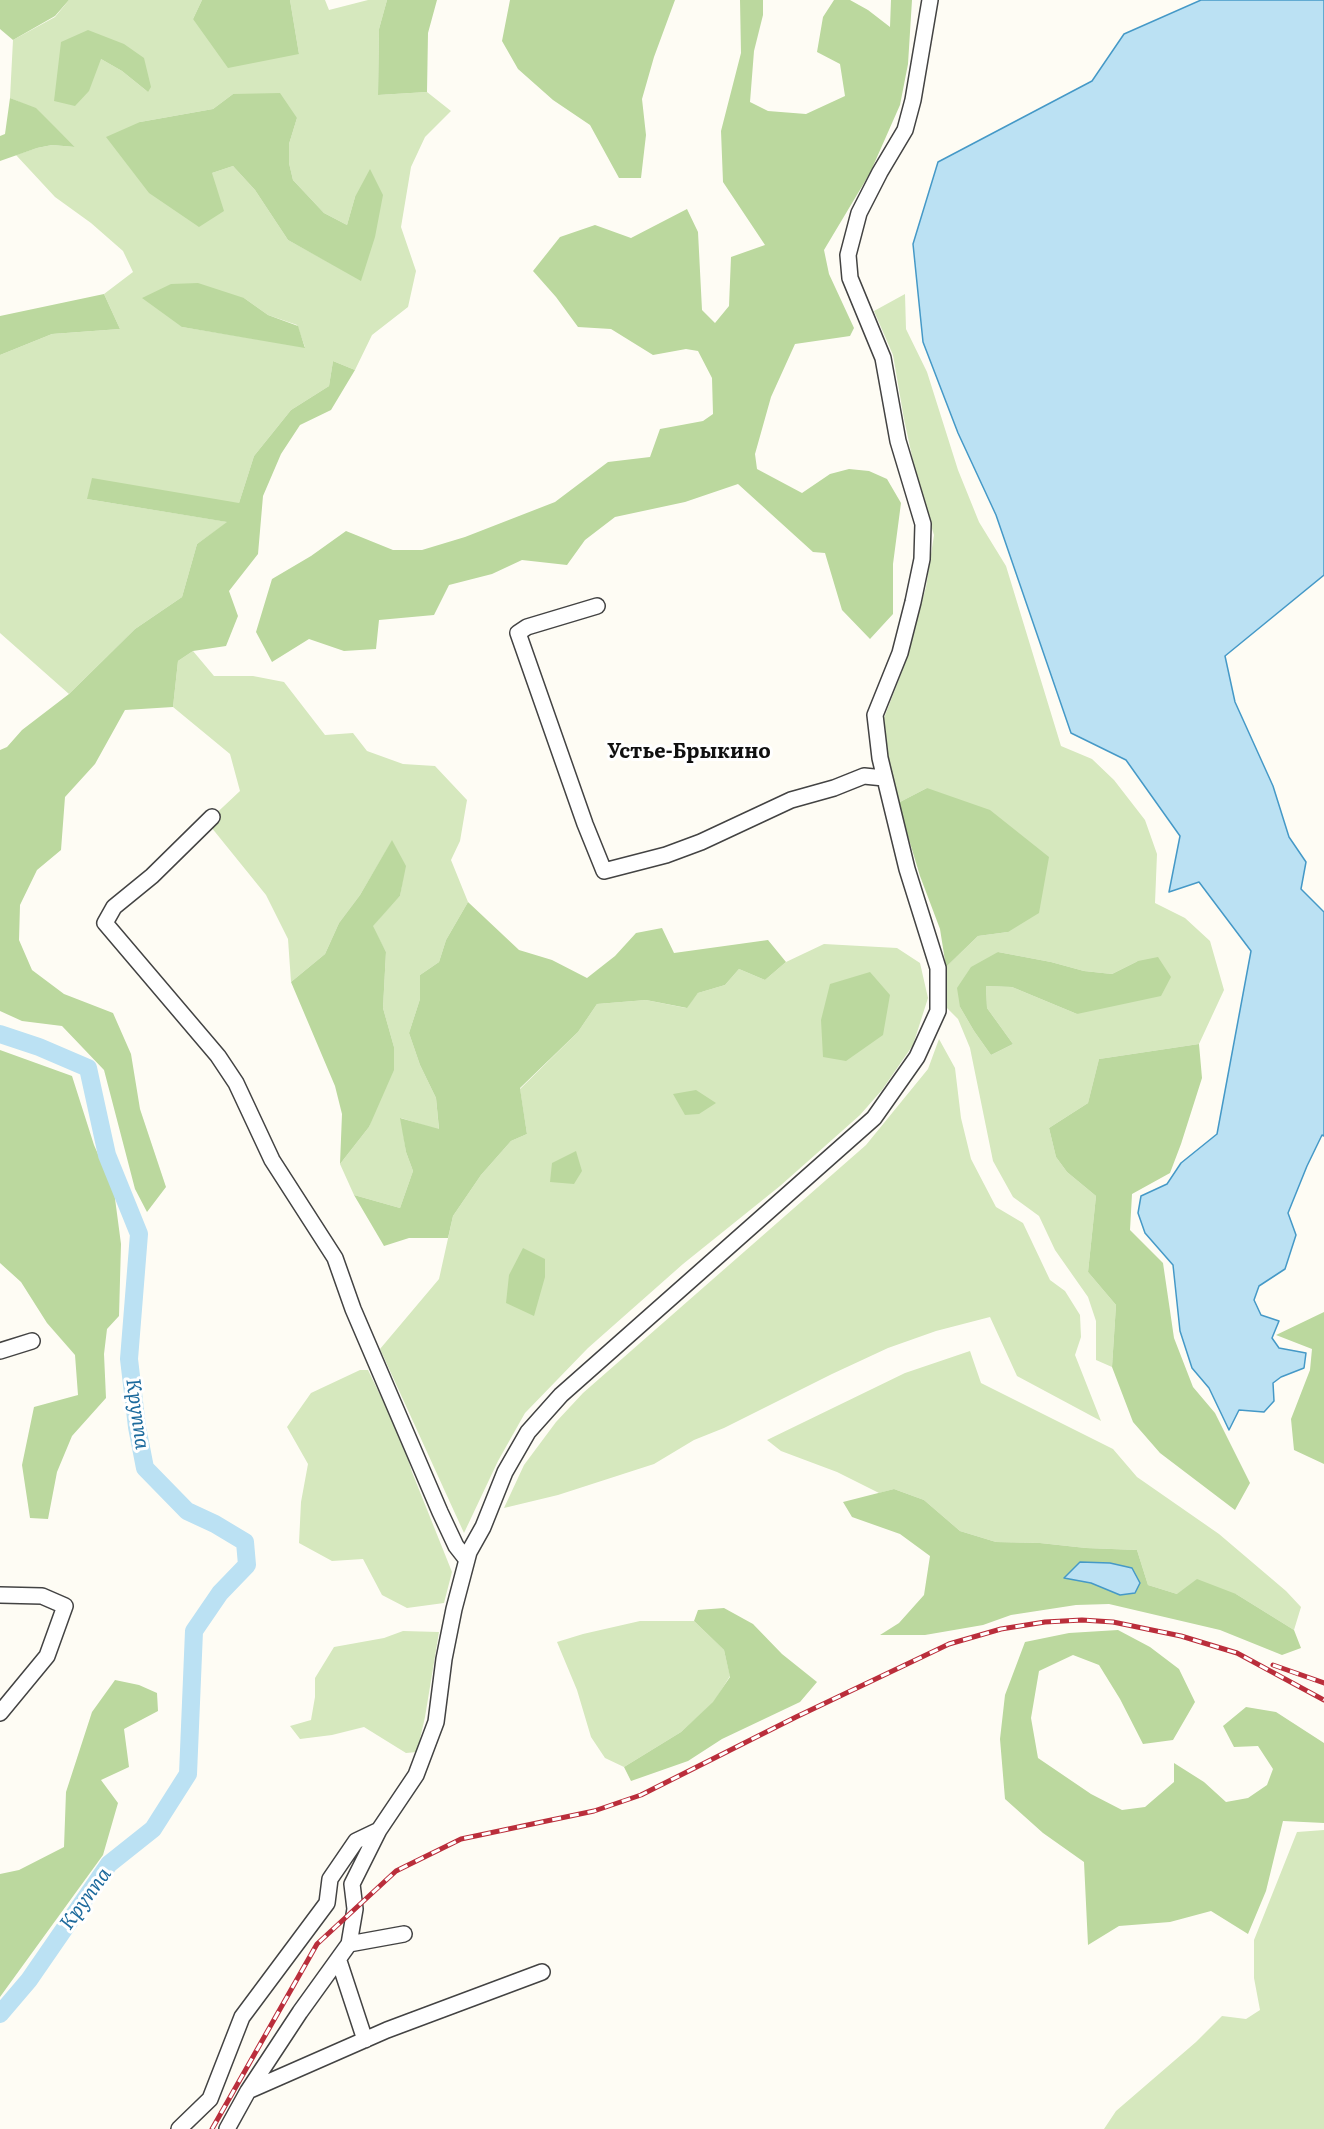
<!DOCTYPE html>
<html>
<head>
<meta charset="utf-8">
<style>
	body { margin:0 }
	canvas { display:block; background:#fefcf4 }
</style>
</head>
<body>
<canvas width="1324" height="2129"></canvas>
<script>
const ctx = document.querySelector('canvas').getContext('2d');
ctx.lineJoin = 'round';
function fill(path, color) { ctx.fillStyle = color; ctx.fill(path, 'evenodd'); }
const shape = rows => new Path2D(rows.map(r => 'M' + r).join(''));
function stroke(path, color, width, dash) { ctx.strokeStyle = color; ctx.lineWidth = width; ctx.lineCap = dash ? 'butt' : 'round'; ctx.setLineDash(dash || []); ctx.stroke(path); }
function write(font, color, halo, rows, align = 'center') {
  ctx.font = font + ' Literata,serif'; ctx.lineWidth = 6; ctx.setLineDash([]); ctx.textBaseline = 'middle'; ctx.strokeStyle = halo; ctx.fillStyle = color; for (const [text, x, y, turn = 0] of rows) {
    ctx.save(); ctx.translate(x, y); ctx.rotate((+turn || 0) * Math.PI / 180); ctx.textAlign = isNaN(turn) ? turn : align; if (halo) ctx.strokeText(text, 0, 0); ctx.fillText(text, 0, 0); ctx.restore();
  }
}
fill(shape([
	[69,0,202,0,193,19,299,54,290,0,325,0,329,10,368,0,387,0,379,29,378,95,427,92,451,111,425,137,411,167,401,227,416,271,408,307,372,335,355,370,333,361,329,386,291,410,254,456,239,503,87,499,228,522,197,544,182,597,135,629,69,694,0,633,0,355,52,334,120,329,104,294,133,272,123,251,91,223,55,197,16,155,37,148,52,145,75,147,36,109,10,98,13,40,55,17],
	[143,58,148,92,122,71,101,59],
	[233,94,297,118,289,144,289,163,293,180,324,213,347,225,355,197,361,280,288,240,255,190,233,166,212,173,140,122,213,109],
	[244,298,268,315,297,325,305,347,182,327],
	[905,294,906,329,927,372,958,470,979,522,1006,566,1061,746,1092,759,1114,780,1145,820,1157,854,1155,903,1185,918,1210,941,1224,990,1199,1044,1099,1059,1088,1103,1049,1128,1056,1157,1067,1172,1096,1196,1088,1272,1116,1305,1112,1367,1096,1360,1096,1321,1088,1297,1055,1250,1039,1216,1013,1197,993,1161,970,1048,958,1019,946,1007,946,967,978,936,1008,932,927,788,898,803,890,771,884,718,901,674,926,587,934,535,918,484,904,419,893,355,874,311],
	[998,952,1051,962,1084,971,1112,974,1138,961,1077,1014,1012,987,986,986,987,1008,1013,1044,991,1055,974,1031,960,1007],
	[193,651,214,676,253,676,284,682,325,735,353,733,367,751,403,764,435,766,467,800,460,841,451,860,468,902,446,940,439,962,420,975,420,999,409,1033,420,1065,436,1098,439,1130,401,1118,406,1152,413,1171,400,1208,354,1195,340,1164,369,1127,394,1047,383,1008,386,952,372,926,400,896,405,866,392,841,360,895,339,923,325,954,291,982,288,939,266,895,207,822,240,791,230,754,173,707,178,661],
	[824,944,897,948,920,963,928,998,913,1045,882,1090,860,1115,780,1186,683,1264,588,1348,525,1413,498,1461,464,1533,380,1349,439,1279,453,1216,481,1175,511,1141,527,1134,520,1089,578,1032,597,1004,646,1000,686,1008,698,993,725,985,739,969,765,980,786,962],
	[939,1039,955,1068,961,1118,971,1159,996,1207,1023,1223,1050,1280,1065,1291,1080,1315,1081,1337,1075,1355,1101,1421,1017,1376,990,1317,936,1331,888,1348,832,1374,724,1428,694,1440,654,1464,558,1495,504,1508,524,1465,556,1422,583,1393,866,1145,928,1069],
	[970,1351,981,1383,1113,1449,1137,1477,1219,1534,1286,1591,1301,1607,1294,1630,1236,1594,1177,1594,1148,1585,1137,1550,1086,1548,1040,1543,996,1542,960,1531,924,1500,894,1489,879,1493,837,1472,781,1451,767,1440,905,1373],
	[360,1370,368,1370,402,1440,412,1472,452,1572,444,1603,407,1608,382,1595,363,1559,332,1561,299,1543,301,1502,308,1464,287,1427,311,1393],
	[640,1621,694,1621,724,1650,730,1676,714,1702,681,1732,624,1767,605,1758,591,1737,577,1690,557,1642,583,1634],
	[403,1631,439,1632,425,1717,417,1752,406,1753,364,1727,332,1735,300,1739,290,1726,311,1720,315,1697,315,1678,334,1647,384,1638],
	[1324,1830,1324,2129,1104,2129,1116,2111,1196,2042,1222,2016,1246,2019,1260,2010,1254,1978,1254,1940,1297,1832]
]), '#d6e8be');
fill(shape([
	[0,0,69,0,55,16,13,40,0,29],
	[202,0,290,0,299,54,228,68,193,19],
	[387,0,437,0,428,33,427,92,378,95,379,29],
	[510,0,675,0,654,57,642,99,646,135,641,178,619,178,590,125,553,100,518,69,502,41],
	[740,0,763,0,763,15,754,51,750,102,768,111,806,114,845,96,840,64,817,52,823,17,834,0,850,0,868,10,890,27,891,0,912,0,908,64,900,105,870,173,824,250,829,274,854,328,850,336,795,344,771,397,755,454,757,469,802,493,830,474,849,469,869,471,887,479,901,503,893,564,893,614,870,639,842,610,825,553,813,552,738,484,685,502,615,517,585,540,567,565,522,560,492,574,449,585,434,615,379,620,376,649,344,651,309,639,272,662,256,632,272,579,311,556,346,531,393,550,422,550,465,537,555,502,608,462,650,457,660,429,703,421,713,414,712,378,698,351,686,349,653,355,611,329,578,327,556,297,533,271,560,237,595,225,631,238,687,209,698,232,702,310,715,323,729,306,731,257,765,245,723,182,721,131,741,53],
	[88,30,124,44,144,58,151,87,148,92,122,71,101,59,89,91,75,106,54,101,61,42],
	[280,93,297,118,289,144,289,163,293,180,324,213,347,225,355,197,370,169,383,195,375,237,361,281,288,240,255,190,233,166,212,173,224,211,199,227,149,193,106,137,140,122,213,109,233,94],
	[10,98,36,108,75,147,52,145,37,148,0,161,0,136,5,134],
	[198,283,244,298,268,315,298,326,305,348,182,327,142,298,171,284],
	[104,294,120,329,52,334,0,355,0,316],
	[333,361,355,370,331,410,300,425,281,454,263,496,258,554,229,591,238,616,226,646,193,651,178,661,173,707,125,710,95,764,65,797,61,850,37,870,20,905,19,940,32,970,64,994,113,1013,131,1054,140,1109,166,1187,147,1212,135,1189,104,1070,62,1026,22,1021,0,1011,0,750,7,747,22,730,69,694,135,629,182,597,197,544,227,522,87,499,92,478,239,503,254,456,291,410,329,386],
	[927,788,990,810,1049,857,1039,913,1008,932,978,936,946,967,940,929,920,876,898,803],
	[392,840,406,866,400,896,373,926,386,952,383,1008,394,1047,394,1070,369,1127,340,1164,342,1114,335,1086,291,982,325,954,339,923,360,895],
	[468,902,519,950,552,960,587,978,615,956,636,933,662,928,674,953,768,940,786,962,765,980,739,969,725,985,698,993,687,1008,646,1000,597,1004,578,1032,520,1088,527,1134,511,1141,481,1175,453,1216,448,1238,409,1238,384,1246,354,1195,400,1208,413,1171,406,1152,400,1118,439,1129,436,1098,420,1065,409,1033,420,999,420,975,439,962,446,940],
	[998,952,1051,962,1084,971,1112,974,1138,961,1158,957,1171,977,1161,996,1077,1014,1012,987,986,986,987,1008,1013,1044,991,1055,974,1031,960,1007,957,988,971,967],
	[870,972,890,995,883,1035,846,1061,823,1057,821,1020,830,984],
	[1199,1044,1202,1078,1181,1144,1170,1173,1132,1194,1130,1230,1163,1263,1174,1338,1193,1387,1215,1413,1250,1483,1235,1510,1160,1453,1133,1422,1112,1367,1116,1305,1088,1272,1096,1196,1067,1172,1056,1157,1049,1128,1088,1103,1099,1059],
	[0,1050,72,1076,94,1145,114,1191,121,1244,119,1316,107,1329,104,1354,106,1398,72,1436,57,1472,48,1519,30,1518,22,1465,34,1407,78,1395,75,1355,47,1323,21,1282,0,1263],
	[696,1090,716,1103,699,1114,685,1115,673,1094],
	[576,1151,582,1171,574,1184,550,1182,552,1163],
	[523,1248,545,1259,545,1277,534,1316,506,1303,509,1275],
	[1324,1312,1324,1464,1294,1450,1291,1419,1310,1370,1312,1349,1276,1335],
	[894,1489,924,1500,960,1531,996,1542,1040,1543,1086,1548,1137,1550,1148,1585,1177,1594,1197,1579,1236,1594,1294,1630,1301,1648,1282,1655,1220,1630,1109,1604,1076,1605,1011,1615,983,1625,925,1635,880,1635,899,1623,924,1595,930,1556,900,1534,852,1517,843,1502],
	[1064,1578,1140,1583,1120,1595,1091,1583],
	[724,1608,753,1624,782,1654,817,1682,800,1702,722,1739,688,1761,631,1781,624,1767,681,1732,713,1702,730,1677,724,1650,694,1621,698,1610],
	[1118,1630,1150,1647,1179,1669,1195,1702,1173,1740,1143,1744,1120,1699,1099,1665,1073,1655,1039,1671,1031,1718,1038,1758,1091,1794,1122,1810,1145,1807,1174,1782,1174,1763,1204,1782,1226,1802,1248,1798,1267,1785,1273,1769,1258,1746,1234,1747,1223,1726,1246,1707,1276,1712,1324,1743,1324,1823,1283,1821,1266,1891,1248,1934,1211,1911,1170,1922,1119,1926,1088,1945,1084,1862,1043,1833,1005,1799,1000,1739,1005,1695,1025,1642,1069,1633],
	[115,1680,139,1685,157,1693,158,1711,124,1729,129,1767,101,1780,118,1803,103,1855,0,1997,0,1874,19,1870,64,1847,66,1792,92,1712]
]), '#bbd89e');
const water = shape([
	[1201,0,1324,0,1324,575,1225,656,1235,702,1273,786,1289,837,1306,862,1301,889,1324,912,1324,1136,1322,1135,1307,1166,1288,1213,1296,1235,1285,1269,1259,1286,1254,1300,1261,1315,1279,1321,1272,1338,1279,1348,1306,1353,1304,1368,1281,1377,1273,1383,1274,1401,1264,1412,1239,1410,1229,1430,1209,1388,1192,1368,1180,1331,1173,1265,1145,1233,1138,1213,1141,1196,1167,1184,1181,1163,1217,1134,1251,951,1199,882,1169,892,1180,836,1126,760,1071,733,996,515,958,433,923,342,913,244,938,162,1092,81,1124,34,1201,0],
	[1080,1562,1110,1563,1132,1568,1140,1583,1135,1593,1120,1595,1091,1583,1064,1578,1080,1562]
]);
fill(water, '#bbe1f3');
stroke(water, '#4599c7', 1.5);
stroke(shape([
	[0,1034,39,1047,88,1068,107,1155,139,1234,129,1359,137,1427,145,1468,187,1511,215,1524,245,1542,247,1565,220,1593,194,1631,188,1774,153,1829,109,1864,29,1980,0,2014]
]), '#bbe1f3', 18);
const minor = shape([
	[597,606,527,627,518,633,585,824,604,871,666,855,701,842,791,800,834,788,864,776,884,778],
	[212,817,152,876,114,907,105,923,218,1056,236,1083,272,1160,335,1258,353,1309,440,1512,456,1546,467,1560],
	[0,1351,32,1341],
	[0,1595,42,1596,65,1606,47,1656,0,1713],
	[349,1944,404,1934],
	[339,1961,365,2040],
	[248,2091,387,2030,542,1972],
	[179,2129,210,2099,242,2017,327,1903,330,1879,356,1841,379,1830],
	[227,2129,248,2091,300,2012,349,1944,355,1909,352,1884,379,1830,416,1775,436,1722,444,1659,454,1609,469,1552,483,1527,505,1472,528,1432,561,1395,874,1118,917,1057,938,1011,938,968,907,869,880,758,875,715,900,653,913,602,922,559,923,524,898,441,883,358,850,278,848,255,859,213,880,172,905,130,913,100,930,0]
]);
stroke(minor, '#434343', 18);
stroke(minor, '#fff', 15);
const rail = shape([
	[1273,1665,1324,1683],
	[212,2129,317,1944,396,1871,461,1839,594,1811,641,1795,796,1717,949,1644,1001,1629,1045,1622,1082,1620,1113,1622,1181,1636,1237,1653,1324,1700]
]);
stroke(rail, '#ba2e3b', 5);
stroke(rail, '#fff', 3, [9]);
write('bold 20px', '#101010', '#fff', [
	["Устье-Брыкино",689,752]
]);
write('italic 20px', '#1e6b9d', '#fff', [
	["Круппа",137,1414,82],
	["Круппа",86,1899,-54]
]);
</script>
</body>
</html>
